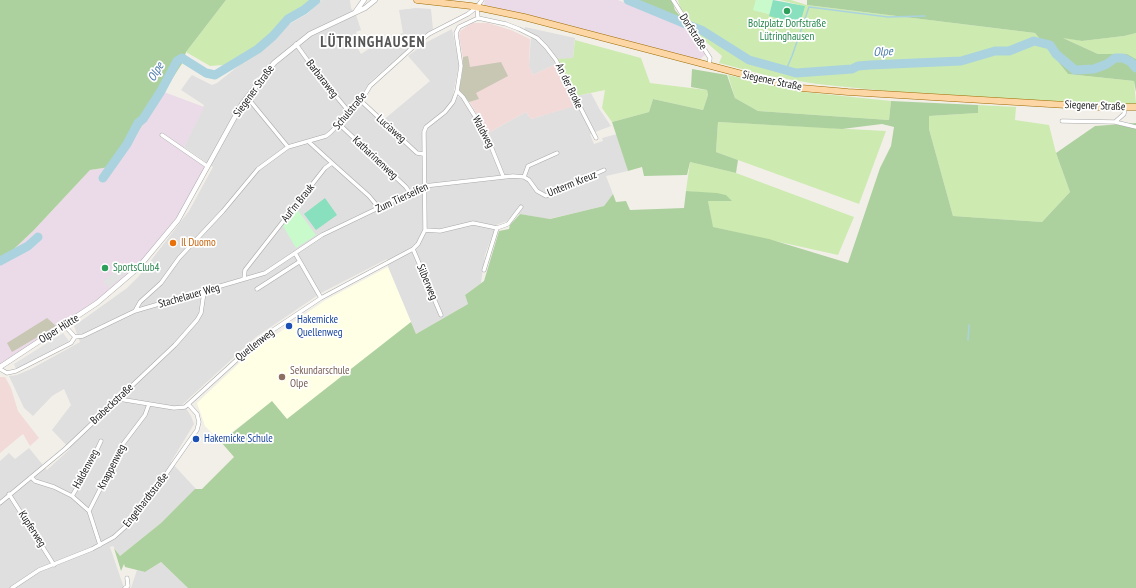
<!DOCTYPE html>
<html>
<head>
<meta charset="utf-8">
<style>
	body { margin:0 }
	canvas { display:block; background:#f2efe9 }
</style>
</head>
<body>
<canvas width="1136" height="588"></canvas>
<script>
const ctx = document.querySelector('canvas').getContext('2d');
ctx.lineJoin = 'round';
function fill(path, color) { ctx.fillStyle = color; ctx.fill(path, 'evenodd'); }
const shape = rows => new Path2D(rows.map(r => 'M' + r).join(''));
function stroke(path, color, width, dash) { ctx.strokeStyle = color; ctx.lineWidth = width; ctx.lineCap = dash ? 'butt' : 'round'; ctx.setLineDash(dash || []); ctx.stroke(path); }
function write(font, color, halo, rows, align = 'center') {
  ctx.font = font + ' "PT Sans Narrow",sans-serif'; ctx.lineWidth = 3.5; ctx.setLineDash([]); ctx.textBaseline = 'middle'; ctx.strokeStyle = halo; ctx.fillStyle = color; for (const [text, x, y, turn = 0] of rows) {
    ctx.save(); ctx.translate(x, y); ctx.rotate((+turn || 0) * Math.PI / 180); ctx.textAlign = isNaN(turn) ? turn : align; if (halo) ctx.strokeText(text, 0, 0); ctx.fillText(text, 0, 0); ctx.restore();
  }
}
fill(shape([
	[322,0,350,0,351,8,356,15,361,30,356,32,359,40,355,44,361,54,382,40,403,33,399,10,416,8,431,9,433,29,425,34,370,82,358,100,381,122,430,81,408,56,425,43,452,29,459,64,453,95,462,98,476,122,481,120,488,133,526,112,531,119,580,104,576,96,591,93,600,110,611,126,590,134,594,144,603,141,602,138,617,134,628,171,606,176,613,194,604,206,549,219,514,213,507,221,496,225,485,255,481,283,465,295,468,304,416,334,388,267,387,259,321,293,256,337,183,404,191,416,194,424,171,462,196,489,161,523,120,556,113,546,110,547,124,588,0,588,0,461,9,453,15,459,29,448,47,470,70,449,52,430,71,405,64,389,52,396,33,416,24,408,9,376,17,375,31,369,80,342,74,326,127,288,139,276,189,211,213,167,184,147,204,105,181,90,188,80,192,75,212,85,217,83,270,41,282,28,307,14],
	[525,27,575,38,573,58,554,61,556,64,533,75,529,66,531,34,524,30],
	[161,562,188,588,131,588,137,570,145,572]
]), '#e0dfdf');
fill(shape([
	[472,23,488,23,511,30,530,39,529,66,533,75,556,64,575,106,531,119,526,112,488,133,466,96,464,65,459,36,460,31],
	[0,377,5,377,11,388,18,411,39,438,30,446,23,434,0,453]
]), '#f2dad9');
fill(shape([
	[485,0,618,0,687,27,706,54,699,60,484,5],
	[164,92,204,107,183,149,207,166,188,204,156,247,116,288,0,367,0,262,33,231,90,170,116,166]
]), '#ebdbe8');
fill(shape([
	[388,267,411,322,287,419,272,402,220,441,205,426,197,403,250,353,324,301]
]), '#ffffe5');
fill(shape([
	[468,56,470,67,501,62,508,76,476,93,479,99,469,102,459,90,462,75,463,57],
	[47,318,56,326,12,352,7,343]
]), '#c7c7b4');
fill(shape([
	[226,0,313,0,280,22,272,34,259,45,224,65,210,66,186,52],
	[678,0,756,0,754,10,769,14,769,16,804,6,780,0,791,0,807,5,1035,33,1068,74,1134,81,1136,104,1107,105,886,91,817,84,769,76,719,63,722,56,698,35,680,7],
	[1136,33,1136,59,1127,54,1098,54,1061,37,1082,41,1124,36],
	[575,40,641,58,650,83,707,90,708,95,703,110,653,99,649,112,612,122,602,108,605,90,576,96,558,59,573,58],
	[728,75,804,92,891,101,889,120,758,111,735,98],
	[978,105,1016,107,1015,120,1049,125,1056,153,1070,192,1042,222,953,216,929,129,929,116,978,113],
	[718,122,886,131,859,204,716,152],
	[690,162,736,173,854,217,838,255,712,227,708,201,715,201,726,195,686,191]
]), '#cdebb0');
fill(shape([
	[0,0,226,0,186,52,183,62,116,166,90,170,33,231,0,262],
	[631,0,672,0,675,10,685,22],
	[807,0,1136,0,1136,33,1124,36,1082,41,1063,38,1098,54,1127,54,1136,59,1136,92,1134,81,1068,74,1035,33,807,5],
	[692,69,727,75,735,98,758,111,889,120,891,101,978,105,978,113,929,116,929,129,953,216,1042,222,1070,192,1056,153,1095,126,1136,123,1136,588,188,588,161,562,145,572,125,567,124,564,121,571,114,548,120,556,161,523,195,489,202,489,234,457,221,442,272,401,287,419,411,322,416,334,468,304,465,295,484,281,499,231,509,229,510,225,520,214,550,219,604,206,613,194,616,202,626,201,630,210,684,208,686,191,717,193,726,195,732,201,708,201,713,227,769,239,848,263,880,168,891,146,894,127,882,124,842,129,718,122,716,152,738,160,736,173,690,162,687,175,644,176,642,167,628,171,612,122,649,112,653,99,703,110,708,95,707,90,691,87]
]), '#add19e');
fill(shape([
	[756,0,773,0,769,16,769,14,753,10],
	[297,209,316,235,296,248,283,226]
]), '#c8facc');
fill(shape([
	[773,0,805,6,800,24,769,16],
	[325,198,337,215,316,230,304,214]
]), '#88e0be');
fill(shape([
	[120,267,126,273,109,288,103,281],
	[63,333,69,341,16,369,14,364]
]), '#e2e2e2');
stroke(shape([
	[786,70,792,56,809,7,888,17,925,16],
	[968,340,969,325]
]), '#aad3df', 1.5);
stroke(shape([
	[628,0,703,31,749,60,796,73,852,69,858,66,870,65,961,61,995,51,1009,51,1034,41,1050,45,1056,54,1075,70,1094,69,1107,64,1115,58,1123,58,1131,62,1136,68],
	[103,178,127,144,138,123,143,119,161,91,177,61,182,58,206,73,215,75,258,49,273,36,288,19,304,10,316,0],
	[0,261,28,246,38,237]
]), '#aad3df', 9);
const minor = shape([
	[673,0,710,58,709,66],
	[477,7,478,18,506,24,519,29,537,38,546,47,556,60,596,138],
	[296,44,316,72,350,113],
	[457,91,463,97,486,134,503,176],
	[247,97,288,147],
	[361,101,417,153,423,154],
	[1062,121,1115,122,1136,127],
	[1115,122,1124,114,1125,107],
	[339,124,406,187,410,193],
	[162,135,207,166],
	[309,142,332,163],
	[524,177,528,166,557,153],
	[425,230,440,231,473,223,497,228,508,224,521,207],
	[413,249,441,315],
	[295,253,321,298],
	[484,270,497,228],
	[244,279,245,270,325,168,332,163,369,196,379,208],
	[257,289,299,262],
	[135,311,140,302,161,283,179,258,223,211,258,169,288,147,326,136,330,133,361,101,370,86,412,48,429,34,468,14,477,7,482,0],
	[65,326,75,337,83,336,135,311,265,273,322,235,424,186,513,176,524,177,529,180,537,191,546,196,604,170],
	[0,369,7,373,16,371,71,343,75,337],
	[119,399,174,408,185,407,253,345,273,330,321,298,413,249,418,244,425,230,424,132,426,127,445,112,453,102,457,91,461,66,456,33,459,27,478,18],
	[31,477,35,481,54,487,72,496,89,511,100,545],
	[9,494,54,565],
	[72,496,87,471,101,441],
	[0,503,65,449,175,345,197,320,201,313,204,292],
	[89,511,123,444,145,415,149,404],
	[12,588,39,570,92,549,114,537,125,527,150,497,197,430,199,422,197,414,188,404],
	[125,588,128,586,127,578]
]);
const tertiary = shape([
	[356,11,364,0],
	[0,367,97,303,138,268,178,220,242,104,274,63,310,34,365,8,375,0]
]);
const primary = shape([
	[417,0,471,6,524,17,761,79,801,88,848,92,1100,107,1136,107]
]);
stroke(minor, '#a9a9a9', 4.5);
stroke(tertiary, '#a9a9a9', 5.5);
stroke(primary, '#a06b00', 7);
stroke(minor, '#fff', 3.5);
stroke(tertiary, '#fff', 4.5);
stroke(primary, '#fcd6a4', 6);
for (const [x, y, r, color] of [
	[787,11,4,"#2e9e5b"],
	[173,243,4,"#e8710a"],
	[105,268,4,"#2e9e5b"],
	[289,326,4,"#1a4fb4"],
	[282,377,4,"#8d6e63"],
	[196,439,4,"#1a4fb4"]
]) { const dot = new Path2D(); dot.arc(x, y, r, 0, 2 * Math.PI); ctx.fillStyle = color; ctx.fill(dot); stroke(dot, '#fff', 1.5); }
write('11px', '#27864d', '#fff', [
	["Bolzplatz Dorfstraße",787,24],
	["Lütringhausen",787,37],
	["SportsClub4",113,268,"left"]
]);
write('11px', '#222', '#fff', [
	["Dorfstraße",693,32,57],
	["Barbaraweg",322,79,52],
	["Siegener Straße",772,81,12],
	["An der Broke",569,86,64],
	["Siegener Straße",254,91,-54],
	["Siegener Straße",1095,106,2],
	["Schulstraße",350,111,-50],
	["Luciaweg",391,129,42],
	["Waldweg",483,132,62],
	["Katharinenweg",375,158,43],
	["Unterm Kreuz",572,184,-22],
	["Zum Tierseifen",402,198,-25],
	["Auf'm Brauk",298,203,-51],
	["Silberweg",427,282,67],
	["Stachelauer Weg",189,296,-16],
	["Olper Hütte",59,329,-32],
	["Quellenweg",255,345,-38],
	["Brabeckstraße",112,404,-43],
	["Knappenweg",112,467,-63],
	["Haldenweg",86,469,-62],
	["Engelhardtstraße",146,500,-52],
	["Kupferweg",32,529,57]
]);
write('11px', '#c56008', '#fff', [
	["Il Duomo",181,243]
], 'left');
write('11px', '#164399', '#fff', [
	["Hakemicke",297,320],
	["Quellenweg",297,333],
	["Hakemicke Schule",204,439]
], 'left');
write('11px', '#785e54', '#fff', [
	["Sekundarschule",290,371],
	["Olpe",290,384]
], 'left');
write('italic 12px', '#4a7aab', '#fff', [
	["Olpe",883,52,-3],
	["Olpe",156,72,-59]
]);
ctx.letterSpacing = '1px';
write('bold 15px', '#555', '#fff', [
	["LÜTRINGHAUSEN",373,43]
]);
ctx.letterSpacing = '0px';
</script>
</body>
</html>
